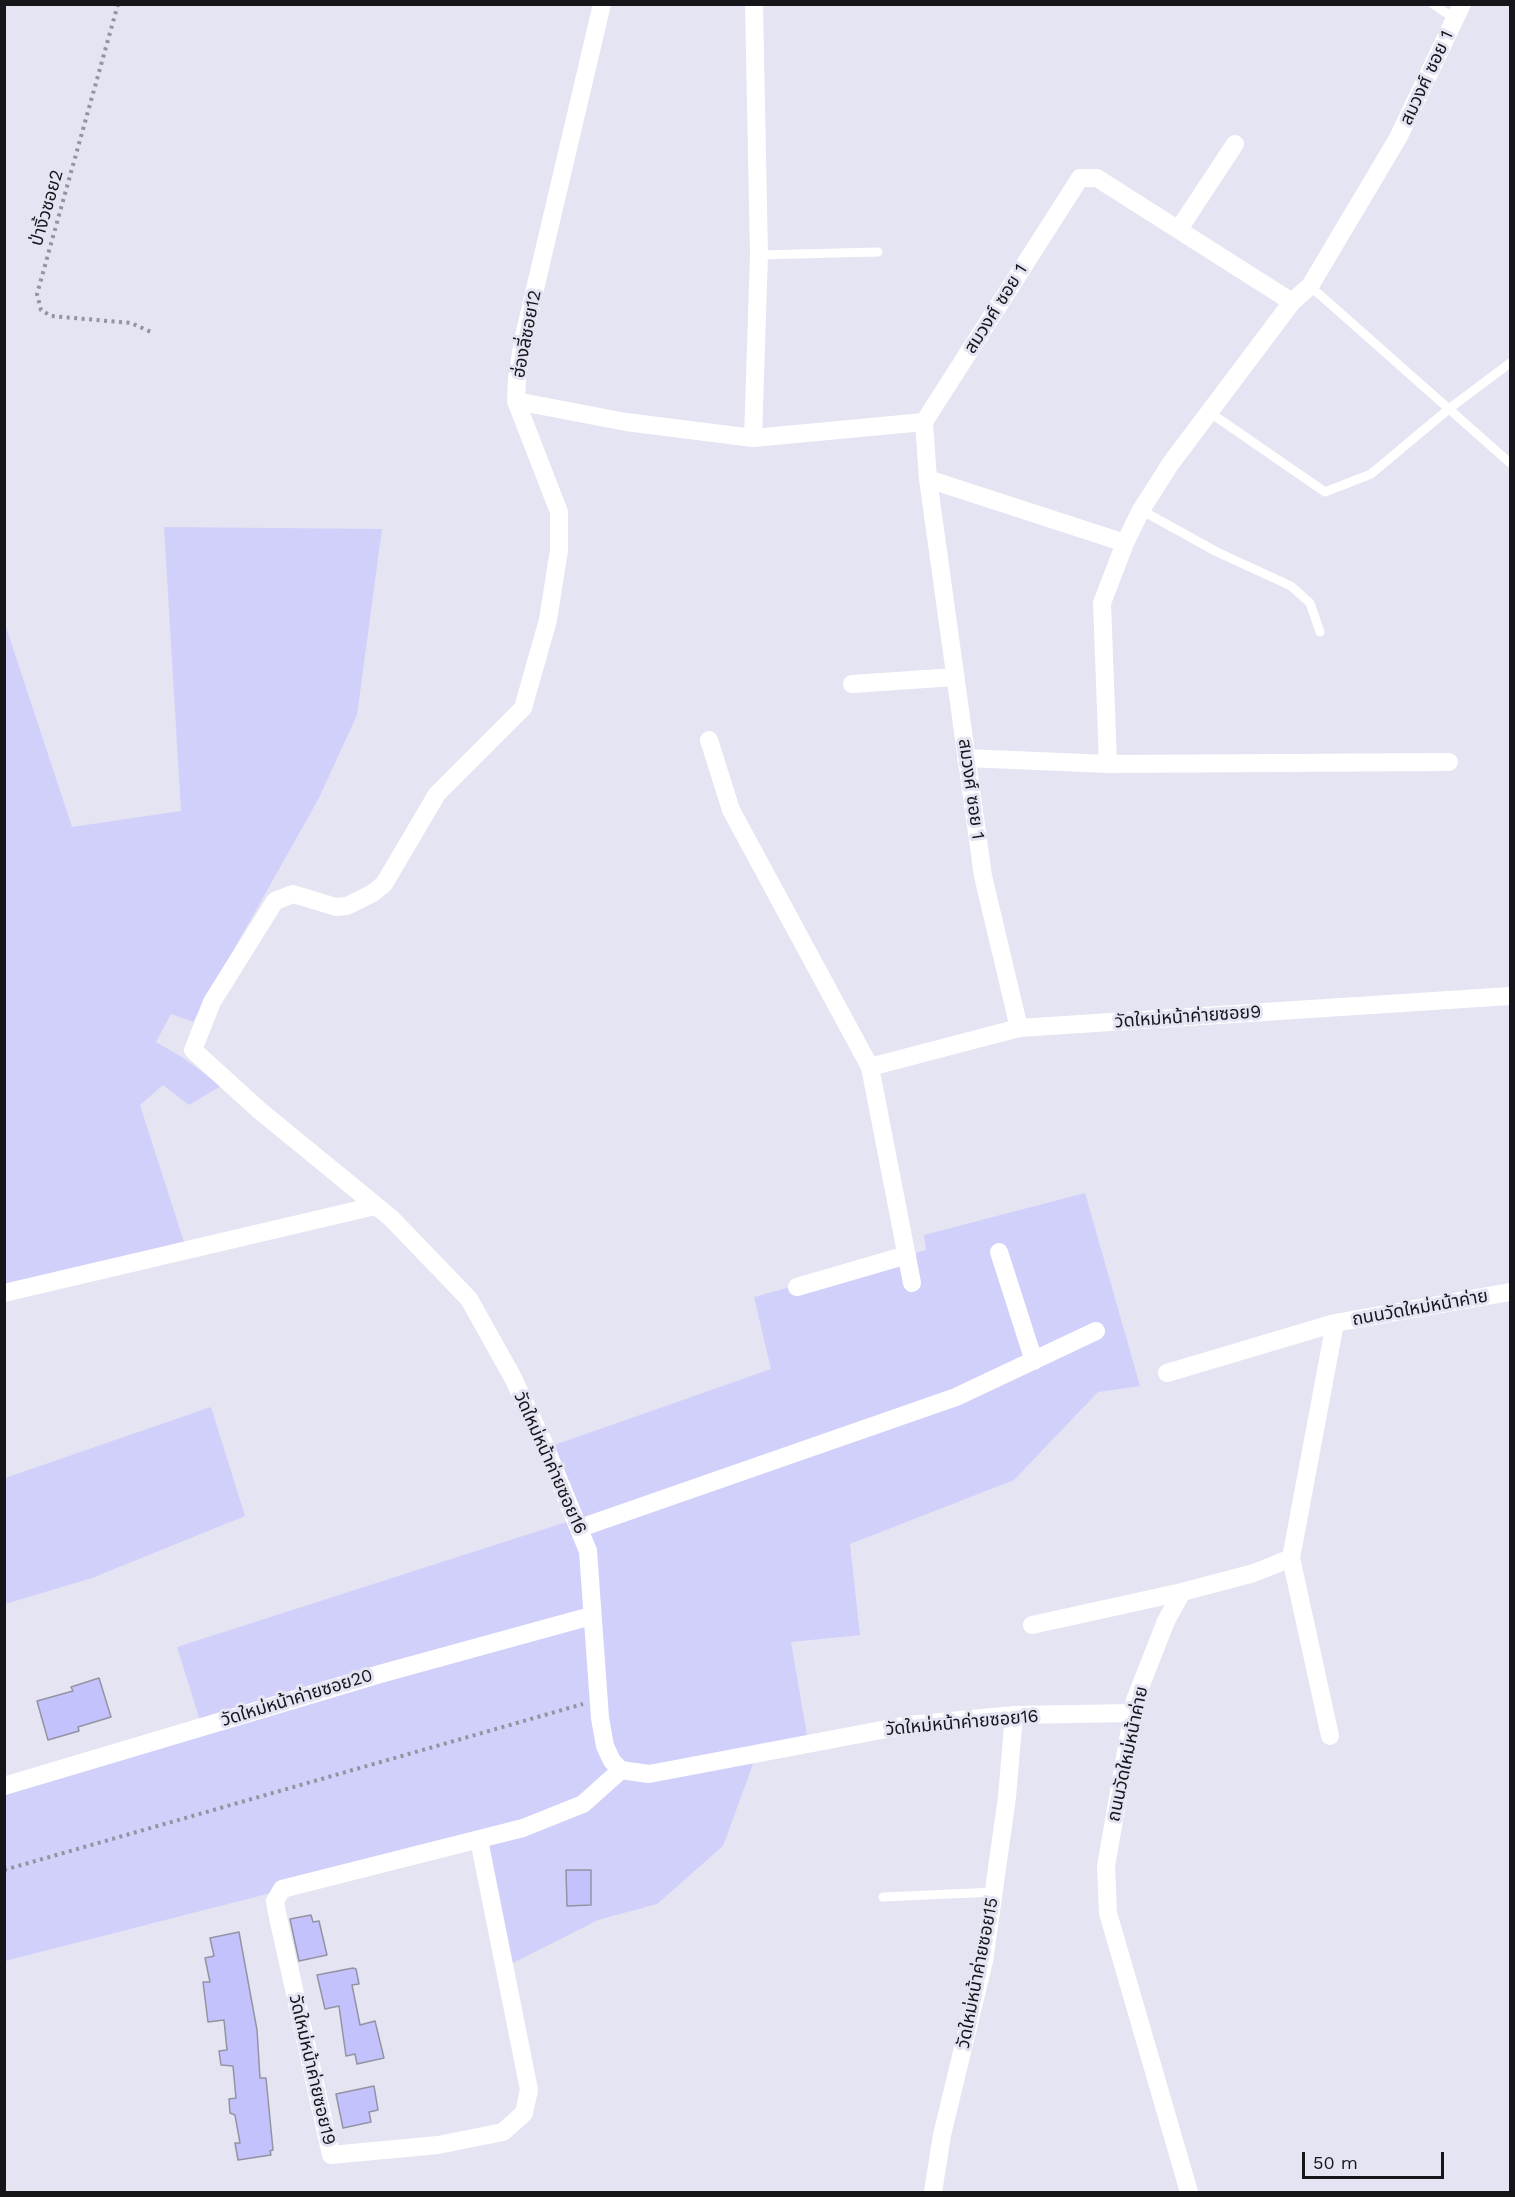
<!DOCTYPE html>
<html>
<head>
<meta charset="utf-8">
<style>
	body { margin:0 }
	#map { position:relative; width:1515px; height:2197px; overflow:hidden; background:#e4e4f3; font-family:"Work Sans",sans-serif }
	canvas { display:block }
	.frame { position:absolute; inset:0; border:6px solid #15151a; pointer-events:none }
	.scale { position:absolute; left:1302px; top:2152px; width:142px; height:27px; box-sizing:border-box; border:3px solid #15151a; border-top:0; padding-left:8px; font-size:18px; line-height:21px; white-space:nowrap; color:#15151a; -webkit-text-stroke:4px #e4e4f3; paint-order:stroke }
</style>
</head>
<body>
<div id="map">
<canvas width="1515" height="2197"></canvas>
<div class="frame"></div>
<div class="scale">50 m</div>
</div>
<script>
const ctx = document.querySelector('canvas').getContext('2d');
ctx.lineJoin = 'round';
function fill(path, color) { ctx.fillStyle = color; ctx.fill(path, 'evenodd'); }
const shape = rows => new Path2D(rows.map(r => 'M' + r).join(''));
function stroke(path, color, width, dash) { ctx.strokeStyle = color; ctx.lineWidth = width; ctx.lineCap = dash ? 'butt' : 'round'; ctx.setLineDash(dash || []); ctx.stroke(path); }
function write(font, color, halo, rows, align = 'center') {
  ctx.font = font + ' "Work Sans","Noto Sans Thai",sans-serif'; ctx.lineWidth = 6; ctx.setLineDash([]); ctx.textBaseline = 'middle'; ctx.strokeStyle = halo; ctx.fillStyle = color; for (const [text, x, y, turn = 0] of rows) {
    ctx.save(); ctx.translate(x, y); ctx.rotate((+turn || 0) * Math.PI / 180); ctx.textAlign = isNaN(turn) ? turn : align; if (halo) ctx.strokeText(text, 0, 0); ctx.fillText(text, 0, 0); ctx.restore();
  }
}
fill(shape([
	[164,527,382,529,357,715,319,798,193,1022,171,1014,156,1042,182,1057,221,1086,189,1105,163,1085,140,1105,184,1242,4,1286,4,621,72,827,181,811],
	[1085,1193,1140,1386,1098,1392,1014,1480,850,1544,860,1635,791,1642,807,1735,746,1755,753,1764,723,1846,657,1904,598,1920,513,1963,504,1964,478,1840,5,1961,5,1786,202,1727,177,1647,576,1519,546,1448,771,1369,754,1297,926,1250,924,1235],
	[211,1407,245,1516,92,1578,5,1604,5,1478]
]), '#d1d0fb');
const building = shape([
	[99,1678,111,1717,78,1727,79,1731,48,1740,37,1701,73,1691,71,1687,99,1678],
	[566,1870,591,1870,591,1905,567,1906,566,1870],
	[311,1915,313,1922,319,1921,327,1955,299,1961,290,1919,311,1915],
	[239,1932,257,2030,260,2078,266,2078,273,2150,270,2151,271,2155,238,2160,235,2143,240,2143,235,2115,230,2113,229,2099,236,2098,233,2066,221,2065,219,2051,227,2050,224,2020,208,2022,203,1982,210,1982,205,1958,214,1956,210,1938,239,1932],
	[353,1968,356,1969,359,1984,352,1985,360,2025,375,2021,384,2058,357,2064,355,2054,346,2056,339,2006,325,2009,317,1975,353,1968],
	[374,2086,378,2110,369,2112,371,2122,343,2128,336,2094,374,2086]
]);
fill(building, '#c4c2fd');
stroke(building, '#9393a2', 1.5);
stroke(shape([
	[118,4,37,294,41,310,51,316,131,323,151,332],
	[4,1870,583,1704]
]), '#94949f', 4, [3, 4.5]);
stroke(shape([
	[1433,4,1455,19],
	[759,255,878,252],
	[1310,286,1510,463],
	[1209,412,1325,492,1371,474,1450,408,1510,363],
	[1141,510,1217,552,1291,586,1310,603,1320,632],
	[883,1897,995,1892]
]), '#fff', 9);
stroke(shape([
	[602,4,523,340,517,379,516,401,559,512,559,550,548,620,523,708,437,794,384,884,373,893,347,906,336,907,293,894,275,901,212,1002,193,1050,259,1110,391,1218,469,1299,512,1376,542,1439,588,1551,600,1718,605,1746,612,1761,621,1770,649,1774,908,1725,1014,1715,1133,1713],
	[1179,229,1235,144],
	[516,401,626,422,753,438,924,422],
	[753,438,759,255,754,4],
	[928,479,1125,543],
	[852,684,955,677],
	[709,740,731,810,870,1067,912,1283],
	[966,758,1108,764,1102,603,1125,543,1141,510,1171,463,1292,302],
	[1108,764,1449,762],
	[1019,1028,983,876,928,479,924,422,1080,178,1097,178,1292,302,1310,286,1398,138,1462,4],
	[870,1067,1019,1028,1510,996],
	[999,1252,1034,1361],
	[797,1287,907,1255],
	[4,1293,375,1206],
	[1167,1373,1335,1323],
	[580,1528,956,1397,1096,1331],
	[1291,1558,1330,1736],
	[1032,1625,1182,1592],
	[4,1786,380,1674,591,1616],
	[479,1840,529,2090,524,2113,503,2132,438,2145,331,2155,277,1913,275,1901,282,1889,523,1828,583,1804,621,1770],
	[933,2192,942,2135,984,1961,1007,1797,1014,1715],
	[1189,2192,1108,1913,1106,1866,1135,1700,1166,1621,1182,1592,1254,1573,1291,1558,1335,1323,1510,1292]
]), '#fff', 18);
write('18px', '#15151a', '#e4e4f3', [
	["สมวงศ์ ซอย 1",1427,78,-65],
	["ป่างิ้วซอย2",47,208,-74],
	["สมวงศ์ ซอย 1",996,309,-58],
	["ฮ่องลี่ซอย12",527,334,-79],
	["สมวงศ์ ซอย 1",971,789,82],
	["วัดใหม่หน้าค่ายซอย9",1188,1017,-4],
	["ถนนวัดใหม่หน้าค่าย",1420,1308,-10],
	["วัดใหม่หน้าค่ายซอย16",550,1463,66],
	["วัดใหม่หน้าค่ายซอย20",297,1698,-17],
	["วัดใหม่หน้าค่ายซอย16",962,1723,-5],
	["ถนนวัดใหม่หน้าค่าย",1128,1754,-78],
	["วัดใหม่หน้าค่ายซอย15",978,1973,-79],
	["วัดใหม่หน้าค่ายซอย19",312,2070,77]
]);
</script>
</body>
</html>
